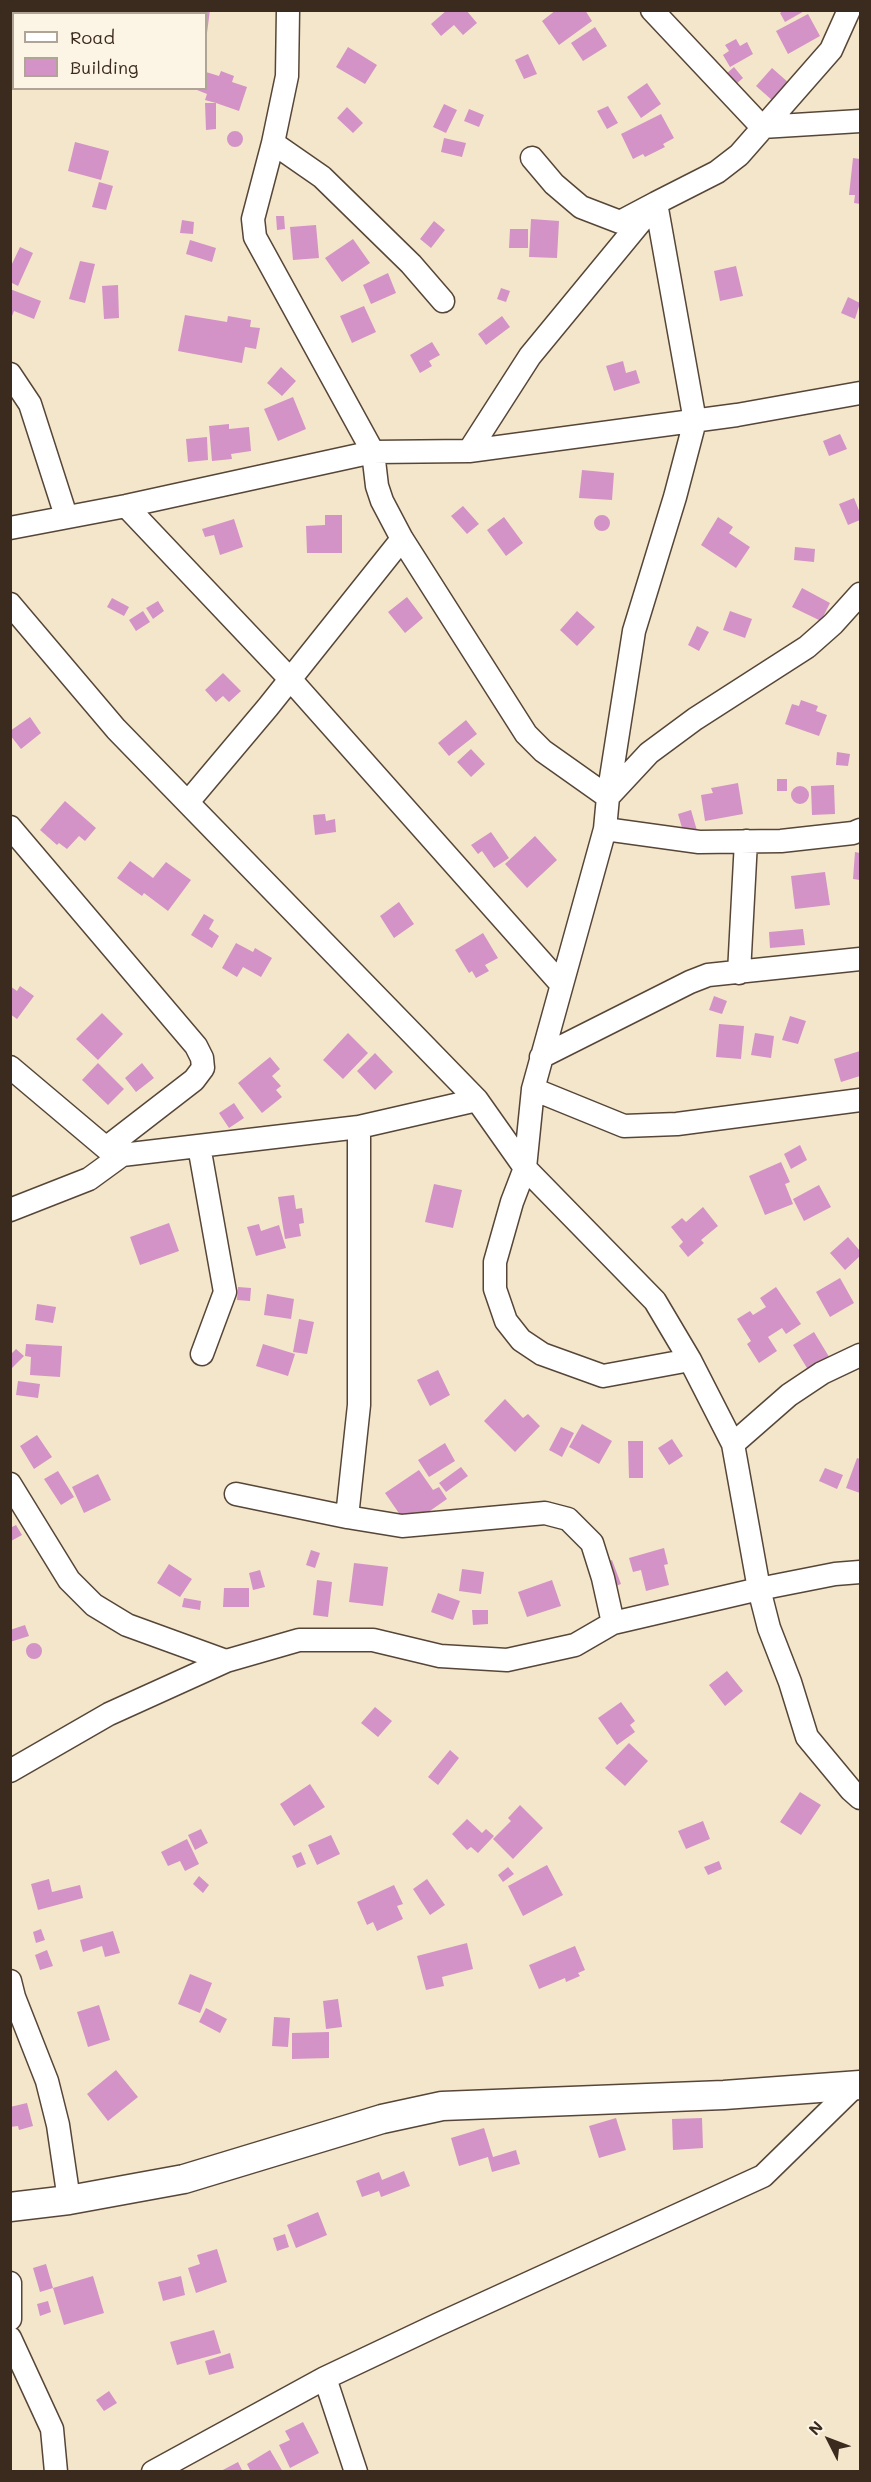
<!DOCTYPE html>
<html>
<head>
<meta charset="utf-8">
<style>
	body { margin:0 }
	#map { position:relative; width:871px; height:2482px; overflow:hidden; background:#f4e6cb; font-family:Mali,sans-serif }
	canvas { display:block }
	.frame { position:absolute; inset:0; border:12px solid #3b2a1e; pointer-events:none }
	.legend { position:absolute; left:12px; top:12px; width:195px; height:78px; box-sizing:border-box; background:#fcf5e5; border:2px solid #afa495; margin:0; padding:8px 10px; list-style:none; font-size:18px; color:#3b2a1e }
	.legend li { display:flex; align-items:center; gap:12px; height:30px }
	.legend b { width:30px; border:2px solid #afa495 }
	.north { position:absolute; left:799px; top:2410px; width:60px; height:60px; -webkit-text-stroke:4px #fcf5e5; paint-order:stroke; rotate:312deg; font-size:16px; font-weight:700; line-height:24px; text-align:center; color:#3b2a1e }
	.north::after { content:''; display:block; margin:auto; width:21px; height:27px; background:#3b2a1e; clip-path:polygon(50% 0,100% 100%,50% 72%,0 100%) }
</style>
</head>
<body>
<div id="map">
<canvas width="871" height="2482"></canvas>
<div class="frame"></div>
<ul class="legend">
<li><b style="height:8px;background:#fff"></b>Road</li>
<li><b style="height:16px;background:#d393c6"></b>Building</li>
</ul>
<div class="north">N</div>
</div>
<script>
const ctx = document.querySelector('canvas').getContext('2d');
ctx.lineJoin = 'round';
function fill(path, color) { ctx.fillStyle = color; ctx.fill(path, 'evenodd'); }
const shape = rows => new Path2D(rows.map(r => 'M' + r).join(''));
function stroke(path, color, width, dash) { ctx.strokeStyle = color; ctx.lineWidth = width; ctx.lineCap = dash ? 'butt' : 'round'; ctx.setLineDash(dash || []); ctx.stroke(path); }
fill(shape([
	[175,10,210,10,207,33,206,14,175,14],
	[447,10,466,10,477,23,463,35,454,25,441,36,431,24],
	[556,10,585,10,592,21,559,45,542,21],
	[784,10,806,10,785,22,780,13],
	[808,14,820,36,788,54,776,31],
	[595,27,607,46,583,61,571,43],
	[736,39,740,46,747,42,753,54,730,67,723,55,729,51,725,45],
	[348,47,377,65,365,84,336,67],
	[528,54,537,74,524,79,515,60],
	[734,67,743,78,735,85,726,74],
	[772,68,789,83,773,101,756,86],
	[221,71,234,76,232,82,247,87,239,111,216,103,216,129,206,130,205,103,216,103,205,100,207,94,192,88,206,88,206,72,219,76],
	[647,83,661,104,641,118,627,97],
	[444,104,457,110,446,133,433,127],
	[608,106,618,123,607,129,597,111],
	[347,107,363,123,353,133,337,118],
	[469,109,484,115,479,127,464,121],
	[661,114,674,138,663,144,665,147,645,157,643,154,633,159,621,134],
	'227 139a8 8 0 1 1 16 0a8 8 0 1 1-16 0Z',
	[444,138,466,143,462,157,441,152],
	[75,142,109,151,101,180,68,171],
	[853,158,860,159,860,204,854,203,855,195,849,195],
	[99,182,113,186,106,210,92,207],
	[276,216,284,216,285,229,277,230],
	[531,219,559,221,557,258,529,257],
	[182,220,194,222,193,234,180,233],
	[434,221,445,230,431,248,420,239],
	[316,225,319,258,293,260,290,227],
	[510,229,528,229,528,248,509,248],
	[353,239,370,263,342,282,325,258],
	[190,240,216,248,212,262,186,254],
	[20,247,33,253,18,286,10,282,10,268],
	[80,261,95,264,85,303,69,299],
	[736,266,743,296,720,301,714,271],
	[388,273,396,293,371,304,363,285],
	[118,285,119,318,104,319,102,286],
	[501,288,510,291,506,302,497,299],
	[10,289,41,301,34,319,14,311,10,321],
	[848,297,860,303,855,319,841,313],
	[364,306,376,332,352,343,340,316],
	[185,315,227,322,228,316,251,320,250,327,260,328,256,349,245,347,242,363,178,351],
	[502,316,510,327,486,345,478,334],
	[432,342,440,355,429,361,432,366,420,373,410,355],
	[623,361,626,373,636,370,640,383,614,391,606,366],
	[281,367,296,381,282,396,267,383],
	[293,397,306,429,278,441,264,409],
	[229,424,229,429,249,427,251,451,231,454,232,459,212,461,209,426],
	[840,434,847,449,829,456,823,441],
	[207,437,208,460,188,462,186,439],
	[582,470,614,473,612,500,579,498],
	[854,498,860,513,860,520,848,525,839,504],
	[463,506,479,524,467,534,451,516],
	[325,515,342,515,342,553,307,553,306,526,325,525],
	'594 523a8 8 0 1 1 16 0a8 8 0 1 1-16 0Z',
	[504,517,523,543,506,556,487,530],
	[718,517,733,527,729,533,750,547,736,568,701,545],
	[234,519,243,547,220,555,214,535,205,537,202,529],
	[795,547,815,549,814,562,794,560],
	[802,588,830,603,821,621,792,607],
	[407,597,423,618,405,633,388,612],
	[112,598,129,607,124,616,107,607],
	[158,601,164,611,153,619,146,608],
	[143,611,150,622,136,631,129,620],
	[577,611,595,627,577,646,560,630],
	[730,611,752,619,745,638,723,630],
	[697,626,709,632,699,651,688,645],
	[223,673,241,691,229,702,223,696,216,702,205,690],
	[801,700,818,706,816,711,827,715,819,736,785,724,792,704,799,706],
	[30,717,41,733,21,749,10,735,10,731],
	[466,720,477,734,449,756,438,743],
	[471,749,485,764,471,777,457,762],
	[837,752,850,754,848,766,836,765],
	[777,779,787,779,787,791,777,791],
	[738,783,743,814,705,821,701,795,713,793,711,788],
	[834,785,835,814,812,815,811,786],
	'791 795a9 9 0 1 1 18 0a9 9 0 1 1-18 0Z',
	[65,801,96,828,85,841,79,836,67,849,59,843,57,845,40,830],
	[691,810,698,834,685,838,678,814],
	[325,814,326,821,335,819,336,832,315,835,313,815],
	[491,832,509,858,494,868,482,851,478,854,471,845],
	[535,836,557,860,527,888,505,864],
	[855,852,860,853,860,880,853,879],
	[130,861,153,878,166,862,191,880,168,911,144,893,142,896,117,878],
	[825,872,830,905,795,909,791,876],
	[399,902,414,924,394,938,380,916],
	[204,914,214,920,209,929,219,936,212,948,191,935],
	[803,929,805,945,770,948,769,932],
	[483,933,498,958,485,965,489,971,476,978,472,971,469,973,455,950],
	[236,943,253,952,255,948,272,958,261,977,243,967,237,977,222,968],
	[10,986,17,991,20,986,34,996,17,1019,10,1014],
	[714,996,727,1001,722,1014,709,1010],
	[102,1013,123,1034,98,1060,76,1039],
	[790,1016,806,1021,798,1044,782,1040],
	[719,1024,744,1026,741,1059,716,1057],
	[348,1033,368,1053,343,1079,323,1060],
	[755,1033,774,1036,771,1058,751,1055],
	[860,1051,860,1076,841,1082,834,1059],
	[375,1053,393,1072,375,1090,357,1071],
	[270,1057,280,1069,272,1076,281,1086,276,1090,282,1097,262,1113,238,1083],
	[98,1063,124,1089,108,1105,82,1080],
	[142,1063,154,1078,136,1092,125,1078],
	[234,1103,244,1118,229,1128,219,1113],
	[800,1145,807,1160,791,1169,784,1154],
	[781,1162,790,1182,785,1184,793,1204,765,1215,749,1176],
	[434,1184,462,1190,453,1228,425,1222],
	[819,1185,831,1207,804,1221,793,1199],
	[294,1195,296,1209,302,1208,304,1223,299,1224,301,1236,285,1239,278,1197],
	[703,1207,718,1226,701,1240,704,1243,688,1257,679,1246,683,1242,671,1227,682,1218,686,1222],
	[169,1223,179,1251,140,1265,130,1237],
	[259,1224,261,1231,279,1225,286,1248,256,1256,247,1227],
	[848,1237,860,1251,860,1256,845,1270,830,1253],
	[840,1278,854,1303,830,1317,816,1292],
	[238,1287,251,1288,250,1301,237,1300],
	[776,1287,801,1324,786,1334,782,1328,768,1337,777,1351,759,1363,747,1344,751,1341,737,1319,750,1311,753,1315,766,1307,760,1298],
	[267,1294,294,1299,291,1319,264,1315],
	[37,1304,56,1307,53,1323,35,1320],
	[299,1319,314,1322,307,1354,293,1352],
	[814,1332,831,1360,810,1373,793,1345],
	[26,1344,62,1346,60,1377,30,1375,31,1357,25,1356],
	[263,1344,295,1354,288,1376,256,1366],
	[16,1349,24,1356,10,1370,10,1355],
	[438,1370,450,1395,430,1406,417,1380],
	[18,1381,40,1384,38,1398,16,1395],
	[505,1399,523,1418,528,1414,540,1426,515,1452,484,1421],
	[582,1424,612,1441,599,1464,569,1447],
	[561,1427,574,1433,562,1457,549,1450],
	[37,1435,52,1457,34,1469,20,1446],
	[672,1439,683,1456,669,1465,658,1448],
	[628,1441,643,1441,643,1478,629,1478],
	[445,1443,455,1461,429,1477,418,1460],
	[857,1458,860,1459,860,1493,846,1488],
	[461,1467,468,1476,446,1492,439,1483],
	[825,1468,843,1475,837,1489,819,1481],
	[419,1470,433,1490,439,1487,447,1499,414,1522,405,1522,385,1493],
	[58,1471,74,1497,61,1505,44,1479],
	[98,1474,111,1500,84,1513,72,1487],
	[16,1525,22,1535,11,1541,10,1528],
	[664,1548,668,1564,664,1565,669,1585,646,1591,641,1570,633,1572,629,1558],
	[311,1550,320,1553,315,1568,306,1565],
	[612,1560,621,1584,610,1588,602,1564],
	[354,1563,388,1567,383,1606,349,1602],
	[169,1564,192,1579,180,1597,157,1583],
	[462,1569,484,1572,481,1594,459,1591],
	[260,1570,265,1587,253,1590,249,1573],
	[317,1580,332,1582,328,1617,313,1615],
	[552,1580,561,1606,527,1617,518,1592],
	[224,1588,249,1588,249,1607,223,1607],
	[438,1593,460,1601,453,1620,431,1612],
	[184,1598,201,1601,200,1610,182,1607],
	[472,1610,488,1610,488,1624,473,1625],
	[25,1625,29,1636,10,1642,10,1630],
	'26 1651a8 8 0 1 1 16 0a8 8 0 1 1-16 0Z',
	[727,1671,743,1691,725,1706,709,1685],
	[621,1702,635,1721,630,1725,635,1732,617,1745,598,1718],
	[375,1707,392,1721,378,1737,361,1723],
	[629,1743,648,1761,625,1786,605,1768],
	[450,1750,459,1758,438,1785,428,1777],
	[310,1784,325,1807,294,1826,280,1804],
	[800,1792,821,1805,801,1835,780,1822],
	[520,1805,543,1828,513,1859,493,1839,511,1821,508,1818],
	[467,1819,482,1833,486,1829,494,1836,478,1853,471,1847,467,1850,452,1834],
	[703,1821,710,1839,686,1849,678,1831],
	[201,1829,208,1843,195,1850,188,1835],
	[331,1835,340,1854,317,1865,308,1845],
	[187,1839,199,1864,185,1871,180,1861,168,1866,161,1852],
	[301,1852,306,1864,297,1868,292,1856],
	[719,1861,722,1869,708,1875,704,1867],
	[547,1865,563,1895,523,1916,508,1886],
	[508,1867,514,1874,503,1882,498,1875],
	[199,1876,209,1885,203,1893,193,1884],
	[49,1879,52,1892,80,1885,83,1898,38,1910,31,1884],
	[427,1879,445,1905,430,1915,413,1889],
	[394,1885,403,1904,397,1906,403,1919,377,1931,373,1922,367,1925,357,1902],
	[41,1929,45,1940,36,1943,33,1932],
	[113,1931,120,1953,105,1957,102,1946,83,1952,80,1940],
	[467,1943,473,1969,442,1977,444,1986,426,1990,417,1956],
	[575,1946,585,1970,578,1973,580,1976,566,1982,565,1978,539,1989,529,1965],
	[47,1950,53,1966,40,1970,35,1955],
	[190,1974,212,1983,200,2013,178,2004],
	[338,1999,342,2027,326,2029,323,2001],
	[99,2005,110,2040,88,2047,77,2012],
	[206,2008,227,2019,220,2033,199,2022],
	[274,2017,290,2018,288,2047,272,2046],
	[329,2032,329,2058,292,2059,292,2033],
	[116,2070,138,2097,108,2121,87,2094],
	[27,2103,33,2126,19,2130,18,2126,10,2127,10,2107],
	[616,2118,626,2150,599,2158,589,2126],
	[702,2118,703,2148,673,2150,672,2119],
	[484,2128,493,2157,516,2150,520,2164,492,2172,488,2157,459,2166,451,2138],
	[404,2171,410,2186,381,2197,379,2191,362,2197,356,2181,379,2172,382,2180],
	[318,2212,327,2235,296,2248,287,2225],
	[285,2234,289,2247,277,2251,273,2238],
	[217,2249,227,2282,196,2293,188,2268,200,2264,197,2255],
	[46,2264,53,2288,40,2292,33,2268],
	[93,2276,104,2313,64,2325,53,2288],
	[181,2276,185,2295,163,2301,158,2282],
	[48,2301,51,2312,40,2316,37,2304],
	[214,2330,221,2353,177,2365,170,2342],
	[230,2353,234,2368,209,2375,205,2361],
	[109,2391,117,2403,104,2411,96,2400],
	[303,2422,319,2453,290,2468,279,2445,290,2440,285,2431],
	[270,2450,283,2472,251,2472,247,2464],
	[238,2462,243,2472,219,2472]
]), '#d393c6');
const minor = shape([
	[288,10,287,76,273,143,322,177,411,264,443,301],
	[652,10,762,127,860,121],
	[273,143,253,219,255,237,373,452,377,486,382,501,402,539,526,734,543,751,608,797,634,631,675,497,695,421,656,203,620,222,581,207,554,184,532,158],
	[10,374,30,404,66,516],
	[469,451,530,356,656,203,717,172,739,155,831,50,849,10],
	[126,506,290,679,561,984],
	[10,528,126,506,373,452,469,451,737,415,860,393],
	[10,604,116,729,477,1100,525,1168,655,1301,690,1360,733,1444,759,1589,769,1628,790,1682,807,1737,851,1790,860,1798],
	[188,802,268,707,402,539],
	[10,827,196,1046,202,1058,203,1068,194,1080,106,1148],
	[605,829,699,842,781,841,853,833,860,830],
	[739,973,746,841],
	[541,1057,690,982,708,975,860,959],
	[10,1067,106,1148,118,1153],
	[533,1089,624,1126,677,1124,860,1100],
	[199,1146,225,1292,202,1354],
	[10,1210,89,1179,122,1155,359,1127,477,1100],
	[690,1360,603,1376,542,1354,521,1340,506,1321,495,1289,495,1262,512,1202,525,1168,533,1089,605,829,608,797,649,753,695,719,807,647,833,624,860,594],
	[733,1444,789,1395,822,1373,860,1355],
	[10,1484,69,1580,94,1605,127,1625,226,1661],
	[236,1494,347,1517,402,1526,545,1513,568,1519,592,1543,603,1578,613,1623],
	[347,1517,359,1405,359,1127],
	[10,1771,109,1714,226,1661,299,1640,373,1640,440,1656,507,1660,575,1645,613,1623,759,1589,835,1574,860,1572],
	[10,1981,14,1997,47,2081,58,2125,69,2200],
	[10,2283,10,2319],
	[10,2338,52,2429,56,2472],
	[325,2378,356,2472],
	[153,2472,325,2378,437,2325,763,2176,854,2087]
]);
const tertiary = shape([
	[10,2207,69,2200,184,2179,382,2119,442,2106,724,2095,860,2085]
]);
stroke(minor, '#574638', 25);
stroke(tertiary, '#574638', 31);
stroke(minor, '#fff', 22);
stroke(tertiary, '#fff', 28);
</script>
</body>
</html>
